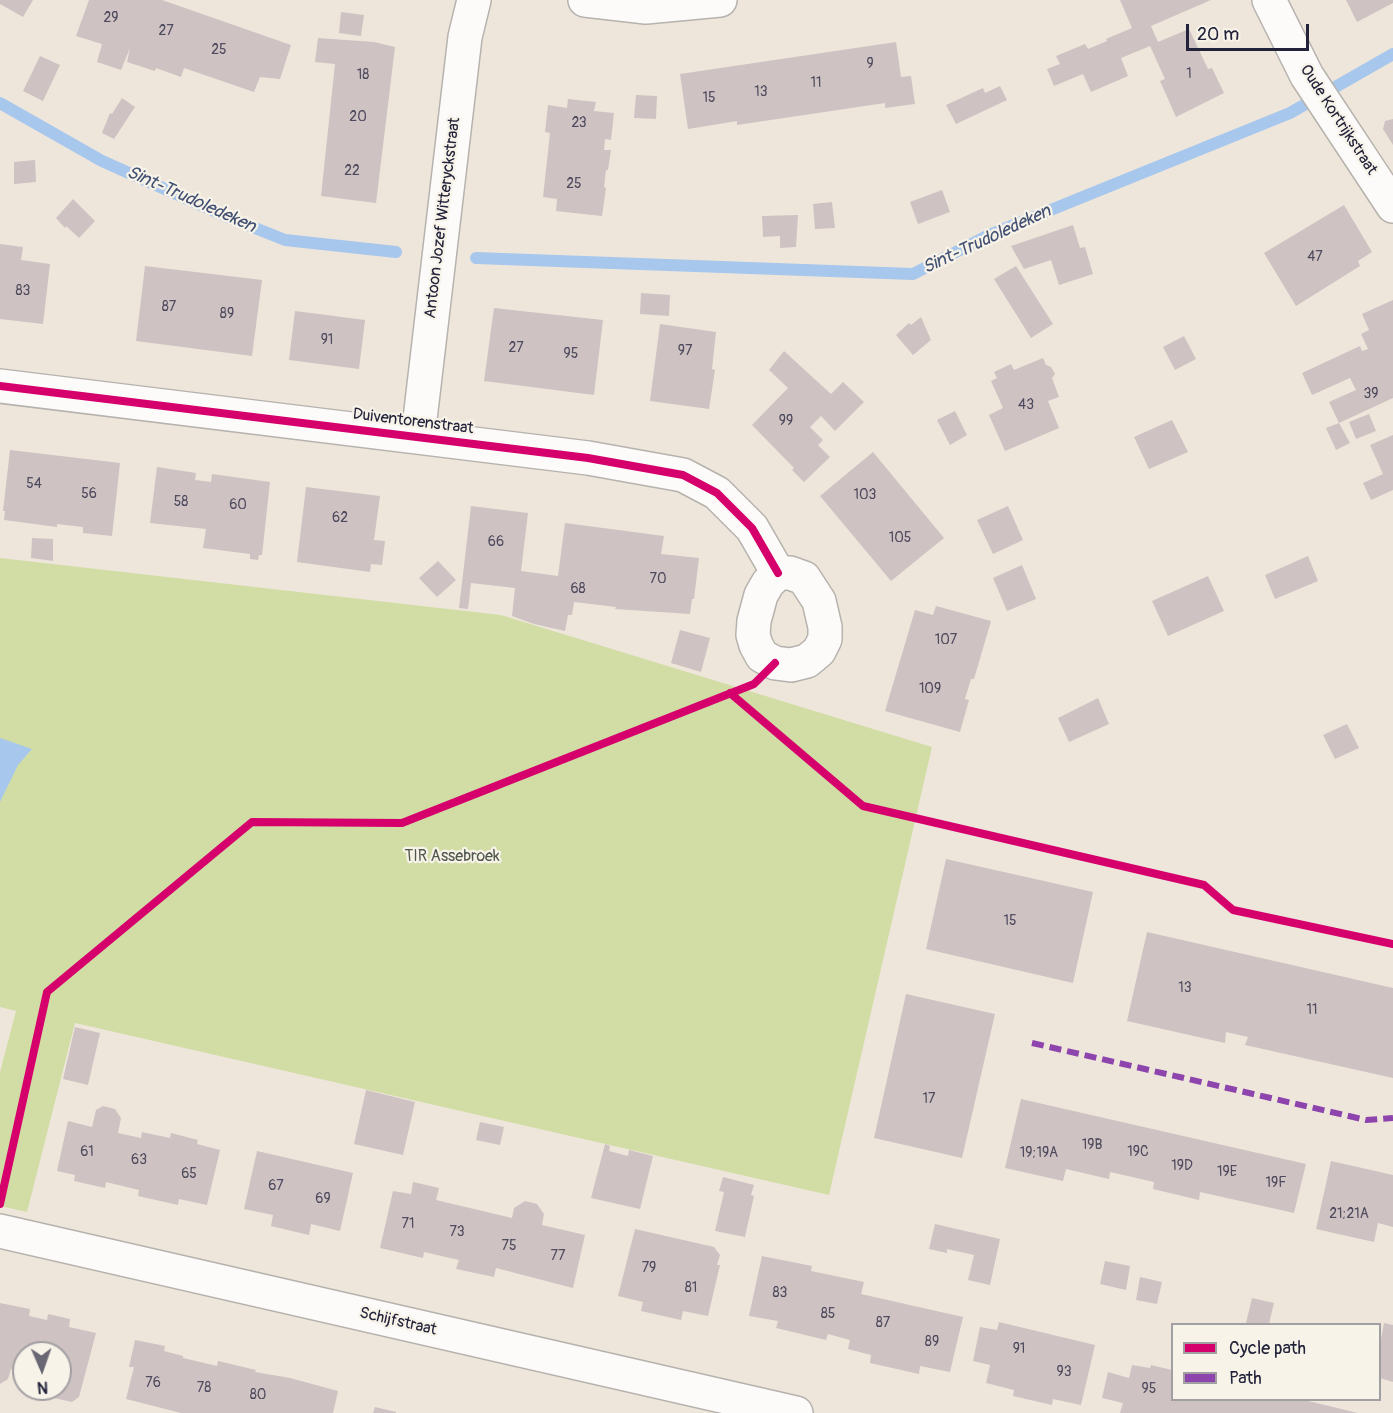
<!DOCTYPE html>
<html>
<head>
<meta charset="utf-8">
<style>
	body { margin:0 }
	#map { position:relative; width:1393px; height:1413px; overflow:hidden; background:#eee6db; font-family:Pangolin,sans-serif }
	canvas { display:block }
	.legend { position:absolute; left:1171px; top:1323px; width:210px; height:78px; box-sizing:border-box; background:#f7f3e8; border:2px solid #a29fa3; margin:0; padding:8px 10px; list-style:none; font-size:18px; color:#22223b }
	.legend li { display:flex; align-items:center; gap:12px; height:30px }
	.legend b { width:30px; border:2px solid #a29fa3 }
	.north { position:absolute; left:12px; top:1341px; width:60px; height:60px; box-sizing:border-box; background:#f7f3e8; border:2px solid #a29fa3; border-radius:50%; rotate:178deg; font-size:16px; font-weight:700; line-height:24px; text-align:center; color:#22223b }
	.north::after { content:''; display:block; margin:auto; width:21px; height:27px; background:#696773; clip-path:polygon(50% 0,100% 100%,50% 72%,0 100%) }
	.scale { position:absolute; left:1186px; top:24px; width:123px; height:27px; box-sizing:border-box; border:3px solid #22223b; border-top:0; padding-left:8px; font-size:18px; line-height:21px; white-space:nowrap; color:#22223b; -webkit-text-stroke:4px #f7f3e8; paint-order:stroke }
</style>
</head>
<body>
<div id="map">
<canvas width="1393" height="1413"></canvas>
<ul class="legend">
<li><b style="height:8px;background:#d6006c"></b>Cycle path</li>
<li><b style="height:8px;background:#8e44ad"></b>Path</li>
</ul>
<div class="north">N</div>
<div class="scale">20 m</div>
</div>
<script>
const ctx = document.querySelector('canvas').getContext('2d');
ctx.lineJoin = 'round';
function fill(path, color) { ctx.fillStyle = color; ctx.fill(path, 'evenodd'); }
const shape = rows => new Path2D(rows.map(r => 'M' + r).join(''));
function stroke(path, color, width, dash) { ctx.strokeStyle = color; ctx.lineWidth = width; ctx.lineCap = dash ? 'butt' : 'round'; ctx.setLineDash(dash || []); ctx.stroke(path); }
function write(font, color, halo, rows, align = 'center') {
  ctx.font = font + ' Pangolin,sans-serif'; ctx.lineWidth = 4.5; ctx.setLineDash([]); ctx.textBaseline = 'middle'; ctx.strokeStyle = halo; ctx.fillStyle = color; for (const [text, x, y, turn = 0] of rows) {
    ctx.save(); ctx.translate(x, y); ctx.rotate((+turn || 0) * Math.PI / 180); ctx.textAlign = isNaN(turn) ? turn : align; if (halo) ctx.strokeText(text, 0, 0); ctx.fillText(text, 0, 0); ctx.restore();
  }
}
fill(shape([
	[0,558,501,615,932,747,829,1195,75,1023,27,1212,0,1206,0,1072,16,1011,0,1007]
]), '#d2dda6');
fill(shape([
	[0,738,32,749,18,765,0,802]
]), '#a8c7ed');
stroke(shape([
	[0,103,102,161,230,218,285,240,396,252],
	[476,258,913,274,989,235,1290,113,1393,54]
]), '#a8c7ed', 12);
fill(shape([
	[0,0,33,0,23,17,0,4],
	[89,0,162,0,291,45,280,79,260,77,254,92,184,68,181,77,156,68,155,71,127,62,130,48,121,70,97,62,102,44,76,36],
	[1120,0,1211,0,1151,26,1158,42,1189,29,1208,69,1212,68,1224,93,1176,117,1160,81,1165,79,1150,46,1121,58,1128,76,1091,92,1083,74,1054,86,1047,69,1060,64,1056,56,1085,44,1088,49,1107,41,1106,39,1132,28],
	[1346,0,1393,0,1393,3,1357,22],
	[341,12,364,15,361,36,339,33],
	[318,38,374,42,395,47,376,203,321,196,335,64,315,62],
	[896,42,901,77,911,76,915,104,885,108,885,103,737,125,737,121,688,129,680,74],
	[40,56,60,65,43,101,23,91],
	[1000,86,1007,100,956,124,946,105,983,88,985,93],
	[636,95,657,96,656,119,634,118],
	[122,98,135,107,114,139,102,133,110,113,112,114],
	[568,99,596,102,594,111,614,113,611,140,605,139,604,150,611,150,608,170,606,170,604,187,606,188,602,216,556,211,557,199,543,197,550,133,545,132,548,105,567,108],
	[1393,119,1393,145,1383,129,1385,121],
	[35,160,36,182,14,184,14,162],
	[942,190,950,212,918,224,910,202],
	[73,199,95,221,79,238,66,226,65,228,56,218],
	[832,202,835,228,815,229,813,204],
	[1344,205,1372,252,1358,261,1360,266,1296,306,1264,253],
	[798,215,796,247,780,248,780,236,763,237,762,216],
	[1073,225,1080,248,1085,247,1093,274,1059,285,1051,260,1024,269,1011,246],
	[0,244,23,247,21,260,50,264,43,324,0,319],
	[145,266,262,280,252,356,136,341],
	[1016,266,1053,324,1031,338,994,279],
	[641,293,670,295,669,316,640,314],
	[1393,300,1393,398,1339,423,1329,402,1356,390,1350,378,1312,395,1302,373,1360,346,1362,351,1368,349,1361,334,1369,330,1362,314],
	[494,308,603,320,594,395,484,381],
	[295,311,365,320,359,369,289,360],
	[921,317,931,340,913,355,896,335,909,323,911,325],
	[660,324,716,332,712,369,715,370,709,409,650,401],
	[1184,336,1196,359,1175,370,1163,347],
	[784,351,831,394,843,382,864,402,835,431,821,416,810,427,823,440,818,445,830,457,804,482,792,470,794,468,752,425,788,388,769,370],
	[1043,358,1046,365,1051,367,1055,374,1052,378,1059,397,1048,401,1059,428,1005,451,989,415,1003,408,991,381,997,378,994,372,1011,364,1014,370],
	[955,411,967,435,950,445,937,420],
	[1369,414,1376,431,1356,439,1349,422],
	[1172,420,1188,452,1149,469,1134,437],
	[1339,423,1350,443,1336,450,1326,428],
	[1393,435,1393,490,1371,500,1363,483,1383,474,1370,445],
	[10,450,120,463,112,536,83,533,83,527,57,524,57,527,4,520,5,511,3,511],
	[873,452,944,538,891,581,820,496],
	[157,467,196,473,195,480,211,482,212,474,270,482,262,555,259,555,258,560,250,559,250,554,203,548,206,529,150,523],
	[306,487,380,496,374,540,385,541,382,565,371,564,370,572,297,562],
	[471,506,528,513,521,571,558,576,565,523,664,536,661,554,699,558,694,599,692,599,690,614,615,609,616,607,574,602,572,615,568,615,565,631,534,624,512,616,515,588,471,583,468,609,459,608],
	[1008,506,1023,540,993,554,977,520],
	[32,538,53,539,53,561,31,558],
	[1308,556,1318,581,1275,599,1265,575],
	[438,561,456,580,437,597,419,578],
	[1022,565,1036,599,1007,611,993,578],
	[1208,576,1224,611,1168,636,1152,601],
	[936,606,991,621,974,679,971,679,965,699,969,700,960,732,885,711,915,610,933,615],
	[680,630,710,638,701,672,671,663],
	[1098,698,1109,724,1069,742,1058,718],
	[1347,724,1359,748,1335,759,1323,735],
	[946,859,1093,892,1073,983,926,949],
	[1147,932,1393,988,1393,1078,1245,1045,1248,1037,1226,1032,1225,1043,1127,1021],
	[906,994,995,1014,962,1158,874,1138],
	[75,1027,100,1033,88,1085,63,1079],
	[366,1090,415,1102,403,1155,354,1144],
	[1021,1099,1306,1164,1294,1213,1200,1192,1199,1200,1153,1189,1154,1182,1110,1172,1109,1179,1066,1169,1063,1181,1005,1168],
	[103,1106,115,1109,121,1118,118,1133,141,1138,142,1132,170,1138,171,1133,198,1140,197,1144,220,1150,207,1205,179,1199,178,1205,138,1196,139,1190,106,1182,105,1188,74,1181,75,1175,57,1171,68,1121,92,1127,96,1110],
	[480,1122,504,1127,500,1145,476,1140],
	[605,1144,610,1146,609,1151,628,1156,629,1150,653,1156,640,1209,591,1198],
	[257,1151,353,1173,340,1231,311,1224,309,1235,271,1226,273,1215,244,1209],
	[1331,1161,1393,1175,1393,1227,1378,1223,1374,1242,1316,1229],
	[723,1177,754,1185,751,1195,754,1196,745,1237,715,1231,724,1192,719,1191],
	[413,1182,439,1188,436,1200,512,1218,514,1208,525,1201,537,1204,544,1214,542,1225,585,1235,573,1288,496,1268,494,1277,456,1269,459,1260,424,1252,423,1258,380,1248,393,1191,411,1194],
	[935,1224,1000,1239,990,1285,968,1280,974,1255,947,1249,947,1253,929,1249],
	[635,1229,714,1247,720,1255,717,1265,720,1265,708,1316,683,1311,681,1320,641,1311,643,1302,618,1296],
	[762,1256,812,1266,811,1271,864,1282,861,1294,963,1317,950,1372,920,1366,919,1374,870,1363,871,1355,848,1349,850,1340,828,1334,826,1340,776,1328,778,1321,749,1316],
	[1105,1261,1130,1266,1126,1290,1100,1284],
	[1140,1277,1162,1282,1157,1304,1136,1300],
	[1252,1298,1274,1303,1269,1324,1246,1323],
	[0,1303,30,1309,29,1316,47,1320,48,1314,70,1319,69,1327,96,1333,79,1397,72,1402,41,1395,38,1389,60,1389,60,1353,24,1353,24,1372,11,1369,8,1379,0,1384],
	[999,1322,1095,1345,1081,1405,1053,1399,1052,1405,1013,1396,1014,1390,986,1383,990,1365,973,1361,980,1327,997,1330],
	[1384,1323,1393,1325,1393,1382,1380,1378,1380,1344],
	[135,1340,165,1346,164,1351,183,1356,183,1358,217,1366,218,1361,256,1370,255,1372,290,1378,338,1391,333,1413,181,1413,126,1399,134,1367,129,1367],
	[1132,1365,1150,1368,1151,1365,1172,1370,1172,1400,1304,1400,1358,1413,1120,1413,1123,1403,1102,1398,1108,1372,1129,1378],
	[375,1407,396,1412,396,1413,373,1413]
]), '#cfc2c2');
const minor = shape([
	[585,0,646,7,720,0],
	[1269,0,1307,76,1393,206],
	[0,386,588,458,683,475,717,493,752,528,778,573],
	[418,436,465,37,474,0],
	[778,573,790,573,804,578,819,601,825,627,825,639,819,651,807,661,791,665,775,663,762,656,756,645,753,635,754,621,761,595,768,583,778,573],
	[0,1231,796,1413]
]);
stroke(minor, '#b6b2ad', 36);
stroke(minor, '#fcfbfa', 33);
stroke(shape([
	[1032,1043,1366,1120,1393,1118]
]), '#8e44ad', 6, [12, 6]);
stroke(shape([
	[0,386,588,458,683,475,717,493,752,528,778,573],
	[730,693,863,806,1204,885,1233,910,1393,944],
	[0,1204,47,992,252,822,402,823,754,684,775,663]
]), '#d6006c', 8);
write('14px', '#4d4a5d', null, [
	["29",111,18],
	["27",166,31],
	["25",219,50],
	["9",870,64],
	["1",1189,74],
	["18",363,75],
	["11",816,83],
	["13",761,92],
	["15",709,98],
	["20",358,117],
	["23",579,123],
	["22",352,171],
	["25",574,184],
	["47",1315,257],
	["83",23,291],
	["87",169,307],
	["89",227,314],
	["91",327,340],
	["27",516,348],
	["97",685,351],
	["95",571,354],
	["39",1371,394],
	["43",1026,405],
	["99",786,421],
	["54",34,484],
	["56",89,494],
	["103",865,495],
	["58",181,502],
	["60",238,505],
	["62",340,518],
	["105",900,538],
	["66",496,542],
	["70",658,579],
	["68",578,589],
	["107",946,640],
	["109",930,689],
	["15",1010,921],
	["13",1185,988],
	["11",1312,1010],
	["17",929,1099],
	["19B",1092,1145],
	["61",87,1152],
	["19C",1138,1152],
	["19;19A",1039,1153],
	["63",139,1160],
	["19D",1182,1166],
	["19E",1227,1172],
	["65",189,1174],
	["19F",1276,1183],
	["67",276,1186],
	["69",323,1199],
	["21;21A",1349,1214],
	["71",408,1224],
	["73",457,1232],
	["75",509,1246],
	["77",558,1256],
	["79",649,1268],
	["81",691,1288],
	["83",780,1293],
	["85",828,1314],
	["87",883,1323],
	["89",932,1342],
	["91",1019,1349],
	["93",1064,1372],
	["76",153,1383],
	["78",204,1388],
	["95",1149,1389],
	["80",258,1395]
]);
write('16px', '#22223b', '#f7f3e8', [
	["Oude Kortrijkstraat",1338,120,57],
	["Antoon Jozef Witteryckstraat",443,218,-83],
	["Duiventorenstraat",413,422,7],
	["Schijfstraat",398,1322,13]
]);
write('16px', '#50584e', '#f7f3e8', [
	["TIR Assebroek",452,857]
]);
write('italic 18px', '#415073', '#f7f3e8', [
	["Sint-Trudoledeken",191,200,24],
	["Sint-Trudoledeken",987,240,-25]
]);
</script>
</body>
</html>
